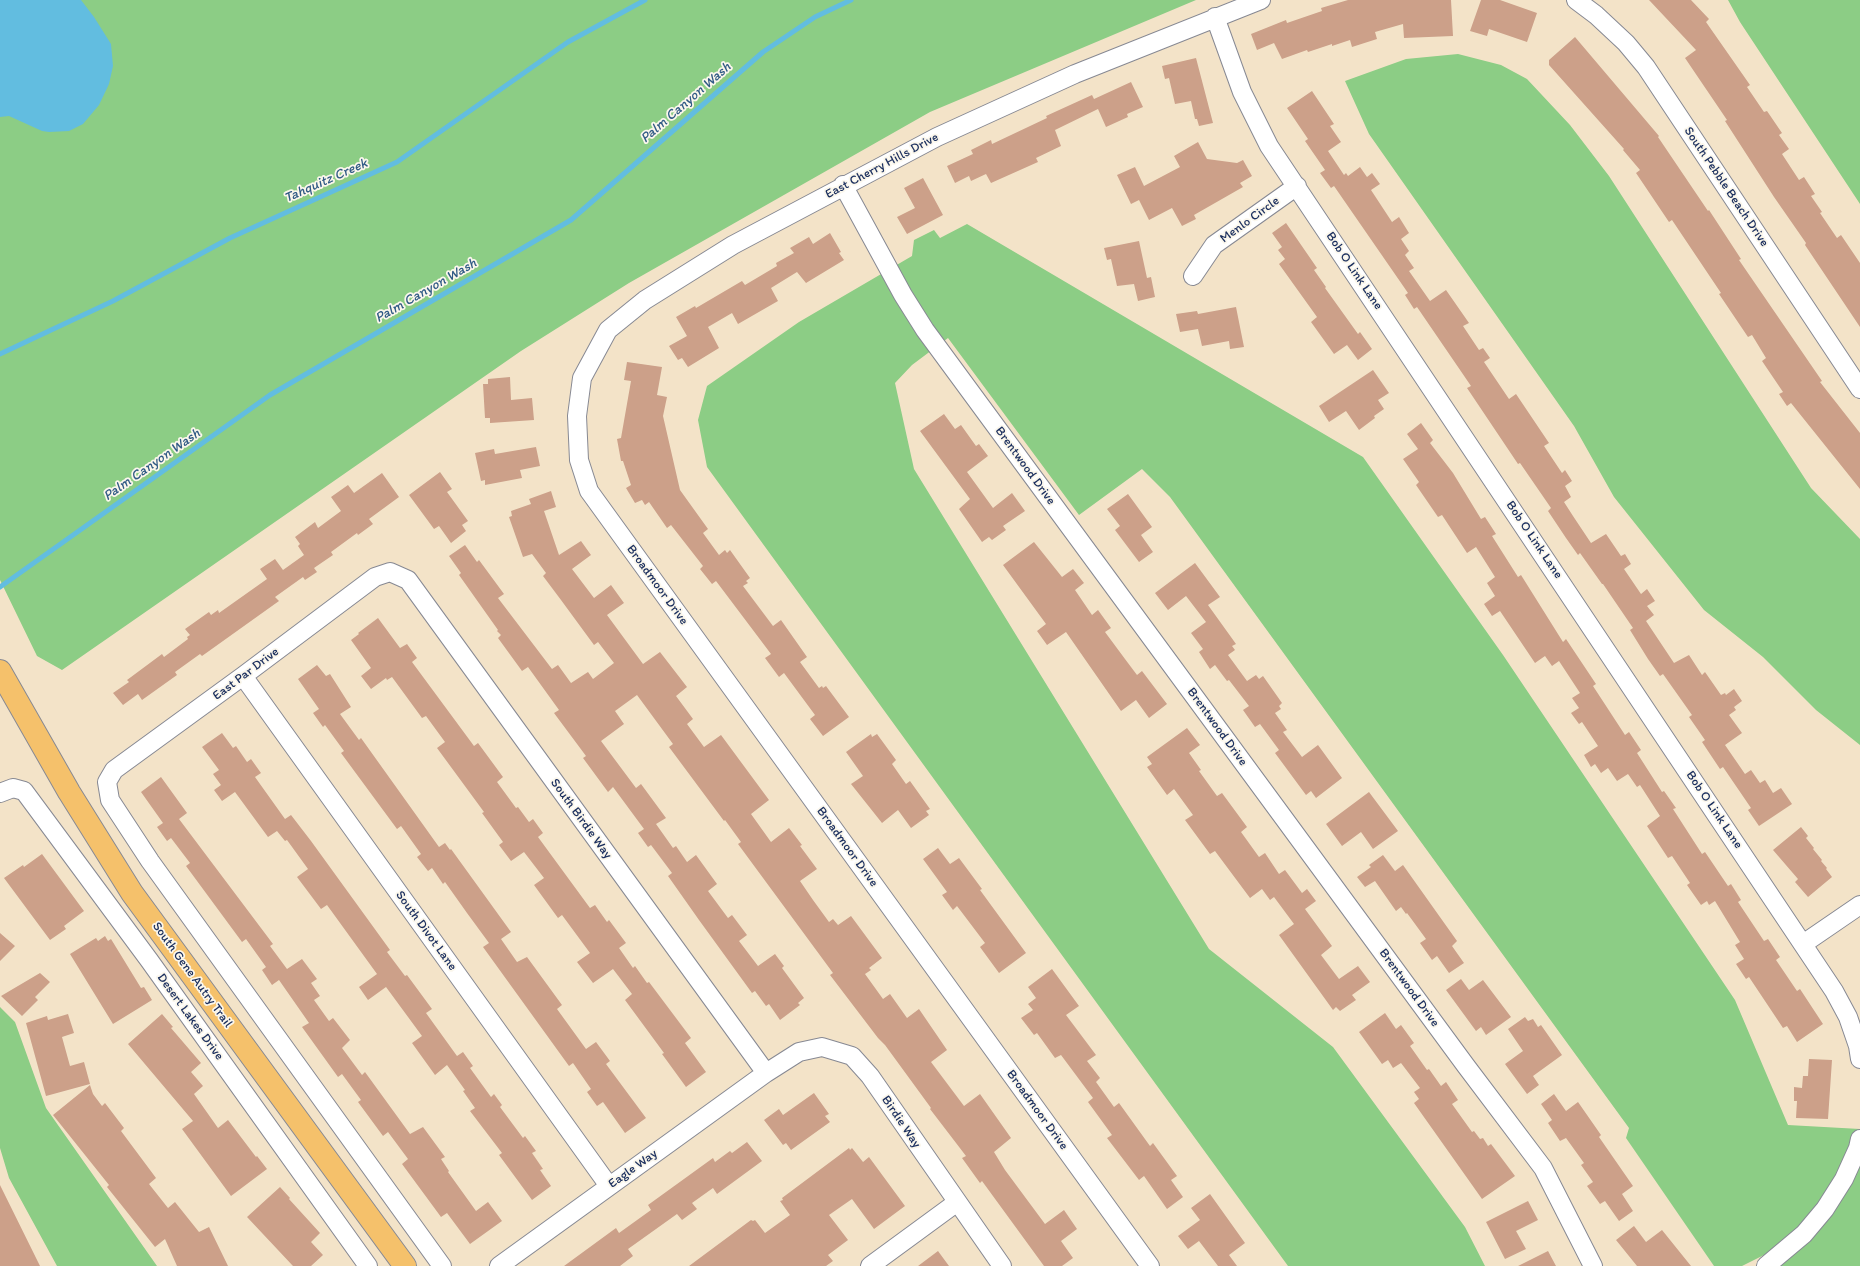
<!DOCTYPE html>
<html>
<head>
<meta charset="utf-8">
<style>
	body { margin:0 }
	canvas { display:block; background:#f3e3c8 }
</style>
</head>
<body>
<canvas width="1860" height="1266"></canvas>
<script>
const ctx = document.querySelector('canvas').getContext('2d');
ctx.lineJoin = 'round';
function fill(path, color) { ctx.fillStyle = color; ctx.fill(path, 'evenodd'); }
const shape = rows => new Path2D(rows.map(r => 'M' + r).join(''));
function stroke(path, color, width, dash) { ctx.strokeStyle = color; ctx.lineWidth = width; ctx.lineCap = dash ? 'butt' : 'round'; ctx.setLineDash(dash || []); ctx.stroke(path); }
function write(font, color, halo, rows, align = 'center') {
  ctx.font = font + ' Itim,sans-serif'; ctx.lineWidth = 3.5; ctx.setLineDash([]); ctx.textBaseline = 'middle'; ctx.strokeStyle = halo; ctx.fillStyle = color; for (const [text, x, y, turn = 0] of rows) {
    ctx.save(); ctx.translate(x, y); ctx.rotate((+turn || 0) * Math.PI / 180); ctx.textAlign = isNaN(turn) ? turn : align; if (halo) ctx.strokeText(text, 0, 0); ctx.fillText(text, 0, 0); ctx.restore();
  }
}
fill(shape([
	[0,0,1196,0,930,112,629,283,521,351,62,670,37,656,0,580],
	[1728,0,1860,0,1860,204,1740,22],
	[1458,54,1501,65,1527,79,1570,125,1609,176,1811,488,1860,539,1860,745,1816,710,1763,657,1704,610,1614,497,1574,426,1369,134,1345,81,1406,59],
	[967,224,1363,457,1503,655,1735,1000,1788,1125,1860,1129,1860,1266,1775,1266,1766,1254,1742,1266,1714,1266,1626,1138,1629,1128,1170,497,1142,469,1079,515,948,338,912,365,895,383,914,469,1209,949,1333,1047,1465,1227,1485,1266,1288,1266,707,467,698,420,707,386,799,322,912,256,914,240,934,230,940,238],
	[0,1007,15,1022,46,1108,157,1266,57,1266,9,1178,0,1148]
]), '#8ccd85');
fill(shape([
	[0,0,81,0,94,17,111,44,113,66,109,84,99,105,83,124,69,131,49,132,42,131,9,116,0,117]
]), '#62bde0');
stroke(shape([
	[0,354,113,301,230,238,397,162,568,42,645,0],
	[0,587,270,395,571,220,763,52,815,17,851,0]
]), '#62bde0', 5);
fill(shape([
	[1348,0,1451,0,1453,36,1404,38,1403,24,1375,32,1377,39,1352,47,1350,40,1332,46,1332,44,1308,52,1307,50,1282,59,1274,43,1257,50,1251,34,1286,20,1287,23,1322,11,1321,8],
	[1481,0,1500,0,1537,13,1527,42,1489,29,1487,36,1470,31],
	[1649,0,1691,0,1709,19,1706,22,1750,85,1747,87,1764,112,1767,111,1782,133,1779,135,1789,149,1782,154,1799,180,1804,177,1815,194,1811,196,1822,212,1820,213,1837,238,1841,235,1860,263,1860,327,1805,245,1806,243,1774,197,1725,121,1727,120,1685,58,1696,50],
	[1575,37,1659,136,1658,137,1708,211,1709,210,1741,259,1739,260,1822,381,1820,382,1860,433,1860,489,1791,403,1787,406,1779,394,1783,392,1762,361,1766,358,1752,335,1748,337,1719,294,1721,293,1672,220,1669,222,1636,173,1640,170,1623,150,1624,149,1549,65,1549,60],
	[1196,58,1213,123,1199,126,1197,119,1195,119,1191,101,1175,104,1169,78,1165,79,1162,66],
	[1131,82,1143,107,1127,114,1128,117,1106,127,1098,109,1055,130,1061,146,1036,158,1038,162,991,183,986,174,971,181,969,176,955,183,947,166,973,154,971,150,991,140,992,144,1047,118,1046,116,1092,95,1094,99],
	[1312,91,1334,124,1330,126,1341,142,1328,151,1344,175,1346,173,1348,176,1360,167,1367,177,1372,173,1380,184,1371,190,1392,222,1399,217,1409,233,1401,239,1409,251,1405,255,1414,268,1409,271,1430,301,1446,290,1469,323,1463,326,1479,350,1483,348,1490,358,1484,362,1509,399,1516,394,1549,443,1544,446,1562,473,1565,470,1572,481,1565,486,1571,497,1564,502,1573,516,1591,543,1606,534,1621,556,1625,554,1631,564,1624,569,1641,594,1647,589,1655,601,1647,606,1654,615,1646,621,1674,663,1689,655,1702,675,1705,672,1721,695,1725,693,1726,695,1734,689,1742,701,1734,707,1736,710,1729,715,1742,733,1725,745,1745,774,1751,770,1760,783,1765,780,1773,793,1781,788,1792,804,1759,826,1748,810,1751,808,1723,767,1720,769,1702,742,1705,740,1689,717,1692,715,1663,674,1660,676,1648,659,1630,630,1633,628,1603,584,1602,584,1580,553,1578,555,1566,538,1548,511,1551,508,1520,463,1518,464,1467,388,1471,386,1417,307,1414,309,1405,295,1408,293,1334,186,1331,188,1320,173,1325,170,1305,141,1308,139,1287,108],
	[1198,142,1207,159,1237,163,1243,160,1252,176,1240,183,1243,187,1194,215,1196,219,1182,226,1172,208,1149,220,1139,200,1131,204,1117,175,1135,167,1144,186,1180,167,1174,156],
	[923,178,943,215,907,234,897,217,915,208,904,188],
	[1286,223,1317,268,1314,270,1326,287,1325,288,1358,334,1360,332,1372,349,1358,360,1347,345,1334,354,1311,322,1317,317,1279,264,1285,259,1278,250,1282,247,1272,233],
	[830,233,841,252,839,253,844,260,806,283,797,272,771,288,778,301,738,324,732,313,708,327,719,348,688,367,682,358,678,360,669,346,687,336,676,317,695,306,696,308,742,281,745,285,777,266,776,263,794,253,790,248,809,237,813,244],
	[1139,241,1147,278,1151,277,1155,297,1138,301,1134,284,1117,286,1111,259,1107,260,1104,248],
	[1236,307,1244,347,1230,349,1229,341,1202,346,1198,329,1180,332,1176,314,1197,311,1198,314],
	[627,362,662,367,657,395,667,397,663,416,680,490,708,529,703,533,719,555,725,550,727,553,730,550,750,578,746,581,748,583,743,586,773,626,781,620,807,657,800,662,819,688,822,686,823,688,826,686,849,717,823,736,810,719,815,715,784,673,779,677,765,658,771,654,716,581,712,584,700,569,703,566,671,525,667,528,649,502,645,505,642,500,635,503,626,488,631,485,623,461,621,461,617,439,621,438,631,381,624,380],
	[1373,370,1389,393,1378,400,1384,409,1374,416,1375,418,1359,430,1346,411,1329,422,1319,406],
	[510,377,511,400,532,398,534,420,490,423,490,418,485,418,483,384,488,384,488,379],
	[944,414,955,429,961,425,976,446,979,444,988,456,967,472,993,508,1012,493,1025,511,1003,526,1006,530,992,540,989,537,982,542,959,509,970,499,920,431],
	[1421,423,1433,440,1430,443,1453,473,1481,519,1485,517,1496,534,1492,536,1518,577,1521,575,1563,642,1566,639,1596,684,1593,686,1625,735,1629,732,1641,750,1637,753,1662,792,1664,791,1676,808,1673,809,1702,854,1705,852,1728,886,1731,884,1741,900,1738,902,1764,941,1768,939,1780,957,1776,960,1797,991,1800,989,1823,1024,1797,1042,1787,1026,1783,1028,1749,977,1746,979,1736,964,1744,959,1735,945,1740,942,1715,901,1709,905,1707,901,1701,905,1687,885,1690,883,1672,856,1668,858,1647,826,1660,816,1640,785,1637,787,1628,774,1617,781,1608,768,1601,773,1595,764,1591,767,1584,755,1598,746,1582,722,1579,724,1571,713,1579,708,1572,698,1580,693,1559,661,1552,666,1545,656,1535,663,1500,611,1492,616,1484,604,1495,596,1487,583,1495,577,1476,547,1467,553,1442,515,1438,517,1416,485,1419,482,1403,459,1418,449,1407,434],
	[536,447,540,466,520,470,522,478,485,485,485,480,481,481,475,453,494,449,495,454],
	[440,472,452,489,447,492,468,521,462,525,466,531,451,543,439,526,434,529,409,495],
	[382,473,399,497,369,519,373,524,358,535,357,533,331,552,333,555,314,568,317,572,305,580,303,577,275,597,279,601,202,656,200,654,175,672,177,675,142,700,138,694,123,705,113,693,129,682,127,680,162,654,164,657,188,639,187,637,190,635,185,629,209,612,211,615,218,610,219,613,267,579,260,569,275,559,283,570,304,555,298,546,300,544,295,537,315,522,318,528,341,511,331,497,348,485,354,493],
	[551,491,556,507,544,511,559,555,581,541,591,555,572,569,594,598,611,585,624,603,607,615,643,664,660,652,687,687,676,696,693,719,687,724,704,747,721,735,769,800,751,814,771,842,789,828,802,845,800,846,817,869,800,881,813,900,829,922,833,919,838,925,851,916,882,958,869,968,871,970,865,974,883,999,890,994,907,1018,919,1009,947,1050,931,1062,964,1106,980,1094,1011,1138,994,1152,1005,1170,1045,1224,1064,1210,1077,1229,1061,1241,1073,1258,1062,1266,1044,1266,982,1181,980,1183,962,1158,966,1156,930,1109,931,1108,885,1045,878,1038,830,975,833,973,738,844,741,842,725,820,724,821,669,747,673,744,637,695,615,711,624,724,601,741,636,788,641,784,666,818,656,824,673,848,676,846,687,862,696,855,717,884,708,891,728,918,732,915,747,935,739,941,758,966,775,954,784,966,782,968,804,998,798,1003,800,1005,780,1020,769,1004,766,1006,755,991,752,993,699,920,668,876,672,873,651,845,648,847,638,833,644,829,613,787,608,792,583,758,586,756,554,713,559,710,528,667,522,671,498,638,501,635,497,631,498,630,459,575,461,573,449,556,465,545,477,562,479,560,504,594,498,598,552,669,558,665,571,683,588,672,593,679,614,663,598,642,594,645,561,600,543,576,546,573,532,554,523,557,509,517,512,516,511,511,531,504,529,499],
	[1128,494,1152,527,1141,535,1153,552,1139,562,1115,530,1120,526,1107,509],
	[1034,542,1062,577,1073,569,1084,583,1075,590,1092,615,1098,610,1111,628,1105,632,1125,659,1137,675,1142,671,1167,704,1149,718,1136,700,1121,711,1066,632,1047,645,1037,631,1046,624,1003,565],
	[1195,563,1220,597,1208,605,1236,644,1232,646,1235,650,1228,655,1247,681,1256,675,1259,679,1263,676,1282,703,1279,706,1281,709,1275,713,1287,730,1283,732,1302,757,1318,745,1342,778,1316,798,1311,791,1306,795,1275,753,1279,750,1260,724,1255,727,1243,710,1249,706,1229,680,1227,681,1215,665,1210,669,1199,652,1203,649,1191,633,1206,622,1186,596,1168,610,1155,593],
	[378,618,400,648,407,644,417,658,412,662,474,746,478,743,503,777,497,782,516,808,518,807,529,822,533,819,543,833,538,837,590,908,595,905,607,922,609,920,626,943,619,948,633,968,635,966,647,983,649,982,691,1038,685,1043,706,1072,686,1087,662,1054,664,1053,625,1000,632,994,613,969,593,983,577,962,590,953,562,915,558,918,534,885,544,878,524,852,511,861,499,845,503,842,482,813,484,812,437,748,445,742,426,716,422,718,392,677,387,680,386,678,371,689,361,676,371,668,351,640,359,634,358,633],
	[317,665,326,676,330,674,351,707,340,714,359,740,361,738,439,847,445,843,450,850,451,849,511,932,501,939,517,962,527,957,562,1005,557,1009,586,1049,596,1042,610,1061,606,1064,646,1118,625,1133,603,1102,597,1106,587,1092,591,1089,573,1063,569,1066,483,947,489,943,467,913,445,882,443,884,432,868,428,871,417,857,421,854,401,826,397,829,341,753,344,751,325,725,323,727,313,713,319,709,298,679],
	[1187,728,1200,745,1189,753,1201,770,1199,771,1217,796,1222,793,1247,827,1241,832,1259,857,1265,853,1279,874,1285,870,1302,893,1307,889,1316,901,1305,909,1332,946,1321,955,1339,979,1358,966,1370,982,1352,995,1356,1000,1340,1011,1336,1007,1333,1010,1279,935,1294,924,1274,897,1270,900,1262,889,1250,898,1215,851,1210,854,1185,820,1193,815,1174,789,1167,795,1147,767,1152,764,1147,757],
	[222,733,233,748,236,746,247,762,251,759,261,773,255,777,285,819,291,815,311,841,390,950,387,952,405,976,407,975,432,1009,426,1013,457,1056,463,1052,473,1066,470,1068,491,1097,494,1094,502,1105,500,1107,523,1138,525,1136,536,1151,532,1153,543,1169,540,1170,551,1186,532,1200,499,1155,502,1153,470,1111,475,1108,463,1091,465,1090,447,1065,435,1075,412,1043,422,1036,386,987,368,1000,359,987,377,974,327,905,321,909,297,877,308,869,287,840,285,841,277,831,268,837,235,792,222,801,214,790,221,785,213,774,219,770,202,747],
	[871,734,872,737,877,734,896,760,892,764,906,784,910,781,930,809,926,811,929,815,911,828,898,810,882,823,851,784,863,776,846,752],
	[161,777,187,813,179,819,273,944,270,946,287,969,302,959,317,979,311,983,320,996,314,1000,329,1021,333,1018,350,1040,342,1048,362,1075,365,1072,410,1134,423,1127,445,1157,441,1159,449,1171,448,1172,476,1211,488,1202,502,1221,470,1244,447,1213,441,1217,402,1164,408,1159,388,1132,383,1136,358,1102,361,1100,342,1074,338,1077,302,1027,309,1023,279,980,272,985,262,970,266,967,246,939,242,942,186,866,190,863,171,838,167,841,157,827,163,823,141,792],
	[1369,792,1398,831,1373,849,1361,832,1342,846,1326,824],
	[1801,827,1808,836,1806,838,1814,848,1813,849,1822,860,1821,861,1827,868,1826,869,1832,877,1808,897,1795,882,1798,879,1773,850],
	[938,848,950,864,959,858,982,889,980,890,1026,953,999,973,980,947,985,943,957,906,953,910,942,895,947,892,923,859],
	[42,854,84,911,64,926,66,929,50,940,4,878,23,865,24,867],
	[1383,855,1395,871,1403,865,1457,941,1452,946,1464,963,1449,973,1437,956,1432,960,1420,943,1426,939,1407,913,1406,914,1401,907,1396,911,1375,881,1365,887,1357,877,1371,867,1369,865],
	[0,933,15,946,0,961],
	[105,936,108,941,111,939,141,988,144,987,152,1000,113,1024,70,954,96,938,98,941],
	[1052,969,1079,1006,1066,1015,1096,1055,1087,1061,1100,1078,1096,1082,1114,1107,1119,1103,1150,1146,1153,1143,1177,1176,1171,1180,1183,1197,1167,1209,1144,1176,1139,1180,1107,1138,1112,1135,1088,1102,1093,1098,1061,1055,1055,1058,1037,1033,1034,1035,1021,1018,1033,1010,1028,1004,1036,998,1028,987],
	[40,973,50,982,35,997,38,1000,22,1016,1,996],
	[1461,979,1469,990,1483,980,1511,1017,1486,1035,1481,1027,1476,1031,1446,990],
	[1385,1013,1396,1029,1401,1025,1414,1043,1410,1046,1427,1070,1429,1069,1441,1086,1446,1082,1458,1100,1452,1104,1472,1132,1474,1131,1480,1139,1483,1138,1488,1146,1491,1144,1515,1176,1482,1199,1414,1103,1419,1099,1414,1092,1420,1088,1401,1063,1393,1068,1388,1060,1382,1064,1359,1032],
	[68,1014,74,1033,62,1037,70,1066,84,1062,90,1084,46,1096,26,1023,47,1016,48,1020],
	[162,1014,173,1027,171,1028,201,1063,191,1072,203,1086,194,1094,218,1128,228,1120,256,1157,257,1156,267,1169,231,1196,182,1129,193,1121,128,1044],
	[1525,1017,1528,1021,1533,1019,1538,1027,1541,1025,1562,1055,1533,1076,1539,1085,1527,1094,1505,1064,1523,1051,1508,1029],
	[1809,1059,1832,1060,1828,1119,1796,1118,1797,1101,1794,1101,1794,1087,1802,1088,1803,1076,1808,1076],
	[90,1085,93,1094,102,1106,105,1103,124,1128,121,1131,156,1178,149,1184,168,1208,175,1202,199,1232,209,1227,228,1266,177,1266,165,1239,155,1247,107,1187,109,1185,53,1115],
	[814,1093,829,1114,825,1116,830,1122,791,1150,786,1143,783,1145,764,1120,779,1109,783,1115],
	[1554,1094,1566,1111,1578,1102,1601,1135,1599,1137,1633,1186,1622,1194,1633,1211,1619,1221,1605,1201,1600,1204,1587,1186,1593,1182,1581,1165,1584,1163,1566,1138,1560,1141,1548,1123,1552,1120,1541,1104],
	[747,1142,762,1161,717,1194,713,1188,692,1203,697,1209,682,1220,677,1214,628,1249,633,1256,620,1266,564,1266,616,1228,619,1233,651,1210,648,1205,713,1158,715,1162,730,1151,732,1153],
	[849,1148,850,1150,852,1148,863,1162,869,1157,905,1206,874,1229,852,1199,829,1215,848,1240,828,1255,833,1261,826,1266,689,1266,751,1220,753,1221,755,1220,765,1233,790,1215,780,1201,783,1200,782,1198],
	[0,1185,40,1266,0,1266],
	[280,1187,290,1198,289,1199,320,1233,311,1242,323,1255,311,1266,293,1266,247,1217],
	[1210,1194,1245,1243,1229,1255,1237,1266,1218,1266,1199,1241,1188,1249,1178,1236,1200,1220,1191,1208],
	[1528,1201,1538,1220,1516,1231,1526,1249,1505,1259,1486,1222],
	[1634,1226,1646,1242,1662,1230,1691,1266,1637,1266,1616,1240],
	[938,1251,949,1266,918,1266],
	[1548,1251,1556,1266,1518,1266]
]), '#cca089');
const street = shape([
	[1576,0,1596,15,1626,43,1646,67,1860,389],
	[1215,17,1242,92,1269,146,1834,991,1848,1017,1858,1046,1860,1059],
	[843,185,903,295,925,330,1466,1066,1543,1168,1593,1266],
	[1193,276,1214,245,1297,186],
	[243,676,609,1186],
	[0,793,13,788,24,791,149,960,368,1266],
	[1803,944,1860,905],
	[442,1266,150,861,110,800,107,782,114,770,243,676,375,577,390,572,408,580,766,1073],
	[499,1266,766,1073,799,1052,822,1047,852,1056,870,1076,1002,1266],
	[870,1266,956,1203],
	[1150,1266,589,491,579,460,577,416,582,378,608,330,645,300,733,245,937,137,1075,74,1261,0],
	[1766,1266,1804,1234,1825,1209,1844,1179,1858,1148,1860,1139]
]);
const primary = shape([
	[0,671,69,792,132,893,405,1266]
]);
stroke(street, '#878993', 20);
stroke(primary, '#878993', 24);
stroke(street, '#fff', 18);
stroke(primary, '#f5c16b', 22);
write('13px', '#1b2f5e', '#fbf7ec', [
	["East Cherry Hills Drive",882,166,-28],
	["South Pebble Beach Drive",1726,187,56],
	["Menlo Circle",1250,220,-36],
	["Bob O Link Lane",1354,271,56],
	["Brentwood Drive",1025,466,54],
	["Bob O Link Lane",1534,540,56],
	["Broadmoor Drive",657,585,54],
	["East Par Drive",246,674,-37],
	["Brentwood Drive",1217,727,54],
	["Bob O Link Lane",1714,810,56],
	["South Birdie Way",581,819,54],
	["Broadmoor Drive",847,847,54],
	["South Divot Lane",426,931,54],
	["South Gene Autry Trail",192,975,54],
	["Brentwood Drive",1409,988,54],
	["Desert Lakes Drive",190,1017,54],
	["Broadmoor Drive",1037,1110,54],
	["Birdie Way",901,1122,56],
	["Eagle Way",633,1169,-36]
]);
write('italic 14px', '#305a85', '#fbf7ec', [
	["Palm Canyon Wash",686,103,-41],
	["Tahquitz Creek",326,181,-24],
	["Palm Canyon Wash",426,291,-30],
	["Palm Canyon Wash",152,465,-35]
]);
</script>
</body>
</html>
